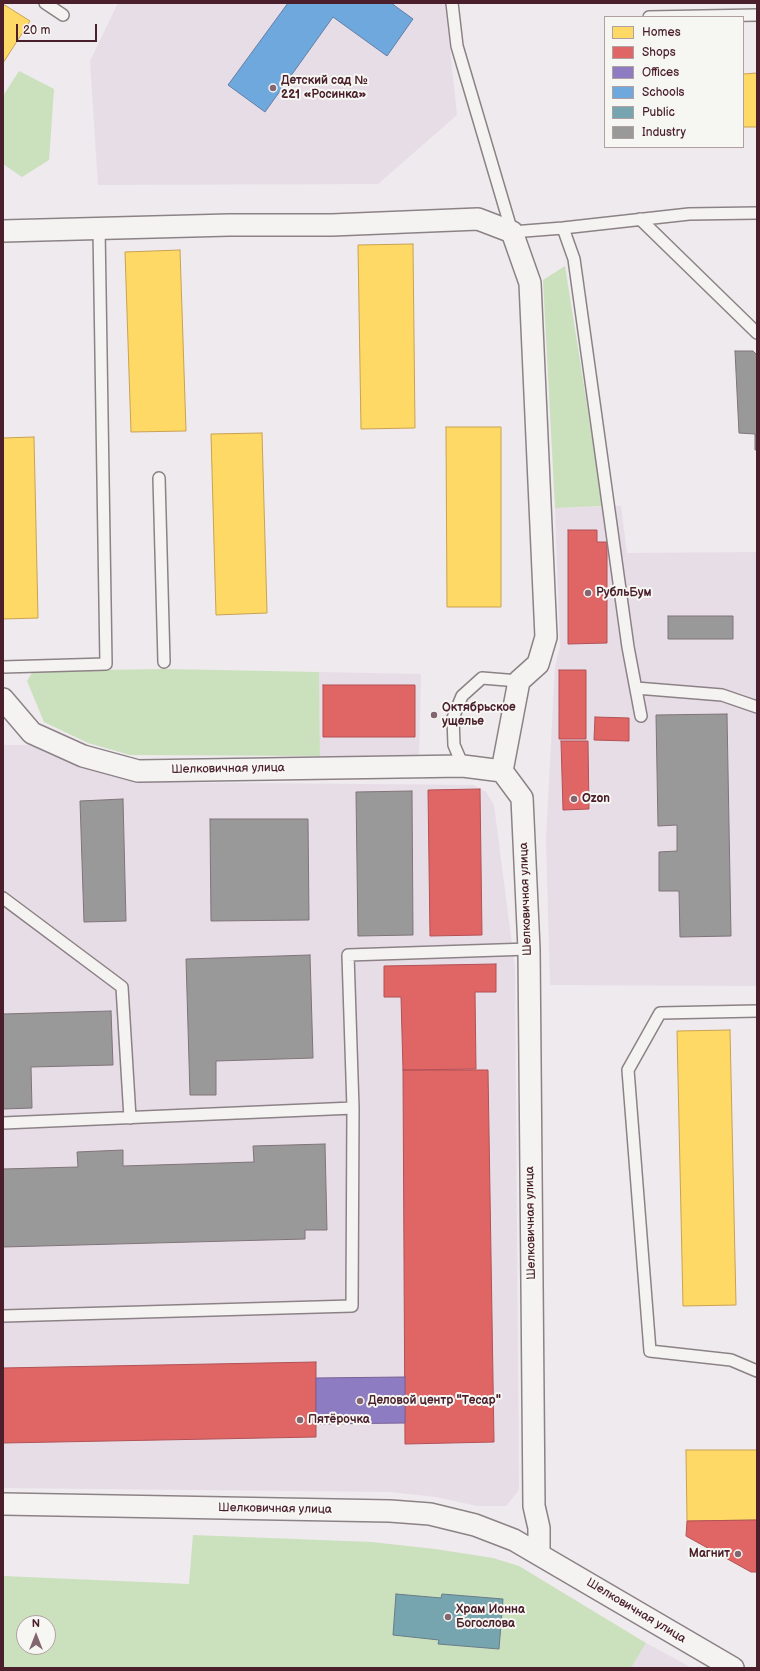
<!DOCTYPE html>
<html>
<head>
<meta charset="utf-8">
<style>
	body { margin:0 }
	#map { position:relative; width:760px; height:1671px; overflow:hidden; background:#eeeaed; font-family:"Balsamiq Sans",sans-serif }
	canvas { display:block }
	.frame { position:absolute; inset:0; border:4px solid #4a1f2b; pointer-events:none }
	.legend { position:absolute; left:604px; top:16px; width:140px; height:132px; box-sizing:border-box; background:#f6f6f2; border:1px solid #b1a0a2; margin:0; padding:5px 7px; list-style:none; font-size:12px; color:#4a1f2b }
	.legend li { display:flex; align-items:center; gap:8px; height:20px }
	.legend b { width:20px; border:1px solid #b1a0a2 }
	.north { position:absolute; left:16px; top:1615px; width:40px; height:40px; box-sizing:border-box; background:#f6f6f2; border:1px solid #b1a0a2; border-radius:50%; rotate:0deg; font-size:11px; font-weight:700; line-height:16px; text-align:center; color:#4a1f2b }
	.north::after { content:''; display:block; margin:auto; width:14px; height:18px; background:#83666f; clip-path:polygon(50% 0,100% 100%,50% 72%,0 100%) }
	.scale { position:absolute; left:16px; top:24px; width:81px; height:18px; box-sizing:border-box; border:2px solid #4a1f2b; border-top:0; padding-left:5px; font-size:12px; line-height:14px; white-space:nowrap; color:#4a1f2b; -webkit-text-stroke:3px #f6f6f2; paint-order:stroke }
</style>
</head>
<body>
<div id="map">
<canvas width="760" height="1671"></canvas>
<div class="frame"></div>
<ul class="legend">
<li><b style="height:11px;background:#ffd966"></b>Homes</li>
<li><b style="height:11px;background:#e06666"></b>Shops</li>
<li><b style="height:11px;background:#8e7cc3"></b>Offices</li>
<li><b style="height:11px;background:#6fa8dc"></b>Schools</li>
<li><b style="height:11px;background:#76a5af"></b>Public</li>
<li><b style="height:11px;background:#999"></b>Industry</li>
</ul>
<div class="north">N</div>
<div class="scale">20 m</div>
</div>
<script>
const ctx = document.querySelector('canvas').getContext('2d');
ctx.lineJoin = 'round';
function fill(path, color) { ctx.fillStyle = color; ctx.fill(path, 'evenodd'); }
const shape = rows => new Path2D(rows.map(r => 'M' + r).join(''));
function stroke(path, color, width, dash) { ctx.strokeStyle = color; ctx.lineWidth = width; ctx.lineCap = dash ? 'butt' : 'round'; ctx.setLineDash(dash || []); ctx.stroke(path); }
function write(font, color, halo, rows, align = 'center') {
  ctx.font = font + ' "Balsamiq Sans",sans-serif'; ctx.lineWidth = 4; ctx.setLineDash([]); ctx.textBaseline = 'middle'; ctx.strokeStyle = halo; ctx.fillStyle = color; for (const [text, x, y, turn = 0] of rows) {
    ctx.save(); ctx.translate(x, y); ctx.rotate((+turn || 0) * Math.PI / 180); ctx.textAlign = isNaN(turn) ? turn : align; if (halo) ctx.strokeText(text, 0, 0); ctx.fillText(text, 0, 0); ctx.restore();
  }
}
fill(shape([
	[118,3,445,3,457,115,378,184,98,185,90,61],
	[621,506,627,553,757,552,757,986,550,985,546,839,555,667,560,647,555,508],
	[319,672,421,674,419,758,320,756],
	[3,745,28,745,80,765,142,782,474,785,486,792,494,805,515,968,519,1490,506,1506,477,1506,436,1497,390,1492,3,1488],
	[646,1643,692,1668,631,1668]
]), '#e7dde7');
fill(shape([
	[19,71,54,89,49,160,22,177,3,164,3,96],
	[565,266,603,506,555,508,543,280],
	[165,669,319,672,320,756,130,755,88,743,44,722,27,681,33,671],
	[193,1535,371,1542,435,1549,493,1558,519,1566,646,1643,631,1668,3,1668,3,1576,189,1584],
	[24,1623,48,1623,48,1647,24,1647]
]), '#cbe0bd');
const homes = shape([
	[3,4,30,21,3,63,3,4],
	[757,73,757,127,743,127,743,74,757,73],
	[413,244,415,428,361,429,358,245,413,244],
	[180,250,186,431,131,432,125,252,180,250],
	[446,427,501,427,501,607,447,607,446,427],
	[262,433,267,613,216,615,211,434,262,433],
	[34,437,38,618,3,619,3,438,34,437],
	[730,1030,736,1305,683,1306,677,1031,730,1030],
	[686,1450,757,1450,757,1520,687,1521,686,1450]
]);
fill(homes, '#ffd966');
stroke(homes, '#c9a154', 1);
const shops = shape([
	[568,530,597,530,597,542,607,542,607,643,568,644,568,530],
	[559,670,586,670,586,739,559,739,559,670],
	[323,685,415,685,415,737,323,737,323,685],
	[595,717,629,718,629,741,594,740,595,717],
	[561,741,588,741,589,809,563,810,561,741],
	[480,789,482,935,430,936,428,790,480,789],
	[496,964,496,992,475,992,476,1069,403,1070,401,997,384,997,384,966,496,964],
	[403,1070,488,1070,494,1442,405,1444,403,1070],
	[316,1362,316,1437,3,1443,3,1368,316,1362],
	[757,1520,757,1572,751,1572,686,1536,687,1521,757,1520]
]);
fill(shops, '#e06666');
stroke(shops, '#b35154', 1);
const offices = shape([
	[405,1377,405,1423,316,1424,316,1378,405,1377]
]);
fill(offices, '#8e7cc3');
stroke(offices, '#7a6095', 1);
const schools = shape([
	[288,3,391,3,413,19,387,56,333,17,265,112,228,85,288,3]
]);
fill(schools, '#6fa8dc');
stroke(schools, '#647fa7', 1);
const public = shape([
	[396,1594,441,1598,442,1594,503,1599,499,1649,438,1644,439,1640,393,1635,396,1594]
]);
fill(public, '#76a5af');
stroke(public, '#697d87', 1);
const industry = shape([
	[735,351,753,351,757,355,757,450,755,450,755,434,739,433,735,351],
	[668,616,733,616,733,639,668,639,668,616],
	[727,714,731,936,680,937,679,891,659,891,659,852,677,851,677,825,658,826,656,715,727,714],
	[412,791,413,935,358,936,356,792,412,791],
	[123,799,126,921,84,922,80,801,123,799],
	[210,819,308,819,309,920,211,921,210,819],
	[310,955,313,1058,216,1061,216,1095,190,1095,186,959,310,955],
	[111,1011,113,1065,31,1067,32,1108,3,1109,3,1014,111,1011],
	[325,1144,327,1230,305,1230,305,1239,3,1247,3,1169,78,1167,77,1152,123,1150,123,1166,254,1162,253,1146,325,1144]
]);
fill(industry, '#999');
stroke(industry, '#817478', 1);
const service = shape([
	[45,3,63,15],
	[452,3,457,46,512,232,563,228,689,214,757,213],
	[649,17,757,15],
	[640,219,757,333],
	[563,228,574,259,628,647,641,716],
	[159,478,164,662],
	[3,667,106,664,99,229],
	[636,688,722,695,757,707],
	[463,766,454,745,453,718,462,696,482,678,519,681],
	[3,898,122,987,130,1118],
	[757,1011,660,1013,628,1070,650,1351,731,1360,757,1371],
	[3,1123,353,1108],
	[3,1316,352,1306,353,1108,348,955,529,949]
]);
const minor = shape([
	[3,231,229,225,332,225,478,219,512,232,530,283,546,637,538,664,519,681,502,771],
	[3,699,32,733,83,756,138,771,463,766,502,771,522,798,529,949,534,1506,539,1528,539,1553],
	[3,1504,390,1511,430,1514,475,1525,514,1540,733,1668]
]);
stroke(service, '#8c8286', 14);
stroke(minor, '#8c8286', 24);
stroke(service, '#f4f3f2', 11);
stroke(minor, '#f4f3f2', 21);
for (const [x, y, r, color] of [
	[273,88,4,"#83666f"],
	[588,593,4,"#83666f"],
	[434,715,4,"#83666f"],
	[574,799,4,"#83666f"],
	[360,1401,4,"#83666f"],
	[300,1420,4,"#83666f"],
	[738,1554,4,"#83666f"],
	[448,1617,4,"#83666f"]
]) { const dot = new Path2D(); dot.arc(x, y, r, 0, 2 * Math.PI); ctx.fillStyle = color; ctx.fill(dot); stroke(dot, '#f6f6f2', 1.5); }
write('bold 12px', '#4a1f2b', '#f6f6f2', [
	["Детский сад №",281,81],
	["221 «Росинка»",281,95],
	["РубльБум",596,593],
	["Октябрьское",442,708],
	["ущелье",442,722],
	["Ozon",582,799],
	["Деловой центр \"Тесар\"",368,1401],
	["Пятёрочка",308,1420],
	["Магнит",730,1554,"right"],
	["Храм Ионна",456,1610],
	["Богослова",456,1624]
], 'left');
write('12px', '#4a1f2b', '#f6f6f2', [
	["Шелковичная улица",228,769,-1],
	["Шелковичная улица",526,899,-92],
	["Шелковичная улица",531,1223,-91],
	["Шелковичная улица",275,1509,1],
	["Шелковичная улица",636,1611,31]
]);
</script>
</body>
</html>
